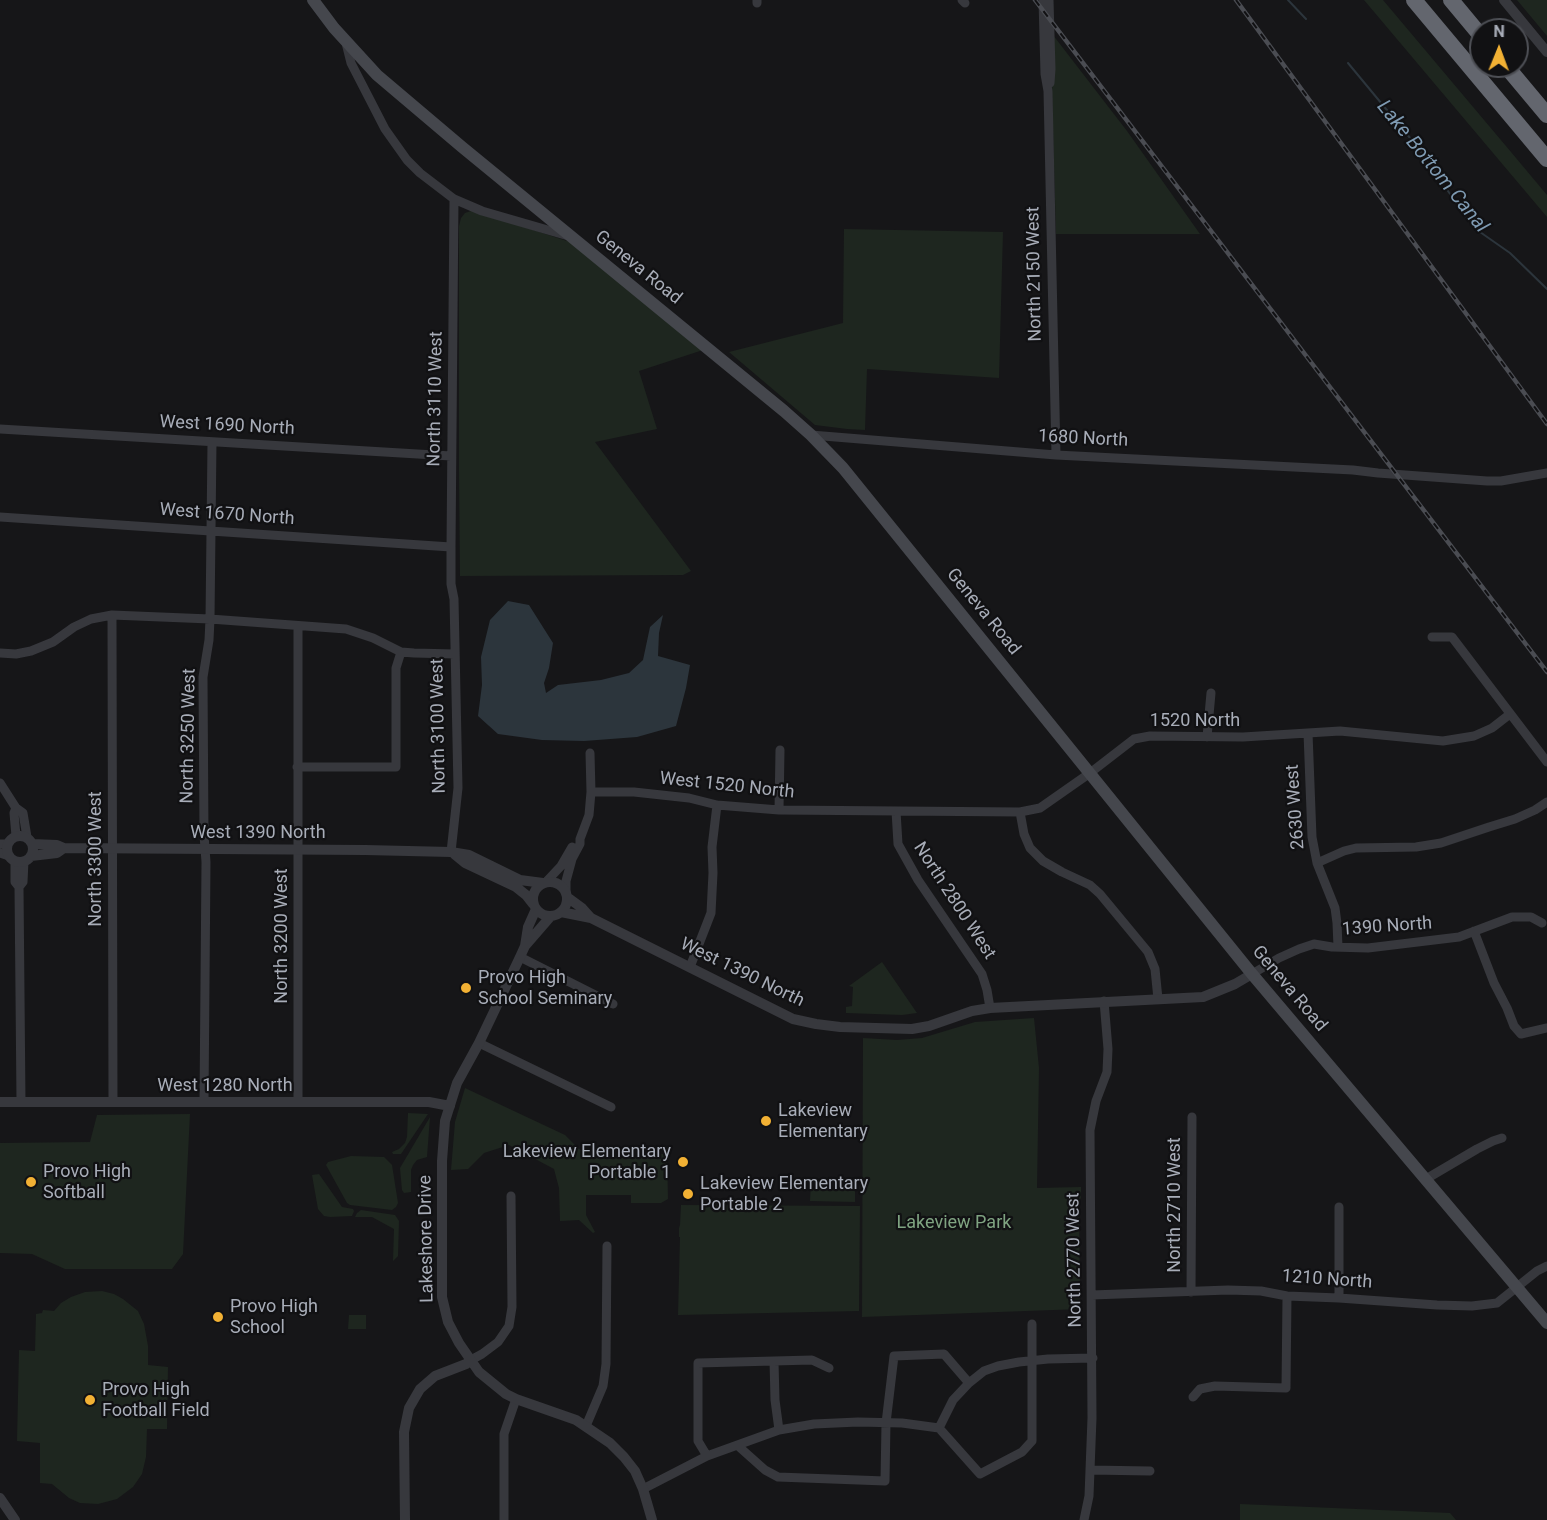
<!DOCTYPE html>
<html>
<head>
<meta charset="utf-8">
<style>
	body { margin:0 }
	#map { position:relative; width:1547px; height:1520px; overflow:hidden; background:#161618; font-family:Roboto,sans-serif }
	canvas { display:block }
	.north { position:absolute; left:1469px; top:18px; width:60px; height:60px; box-sizing:border-box; background:#111113; border:2px solid #4d4f55; border-radius:50%; rotate:1deg; font-size:16px; font-weight:700; line-height:24px; text-align:center; color:#a8adb8 }
	.north::after { content:''; display:block; margin:auto; width:21px; height:27px; background:#f2b134; clip-path:polygon(50% 0,100% 100%,50% 72%,0 100%) }
</style>
</head>
<body>
<div id="map">
<canvas width="1547" height="1520"></canvas>
<div class="north">N</div>
</div>
<script>
const ctx = document.querySelector('canvas').getContext('2d');
ctx.lineJoin = 'round';
function fill(path, color) { ctx.fillStyle = color; ctx.fill(path, 'evenodd'); }
const shape = rows => new Path2D(rows.map(r => 'M' + r).join(''));
function stroke(path, color, width, dash) { ctx.strokeStyle = color; ctx.lineWidth = width; ctx.lineCap = dash ? 'butt' : 'round'; ctx.setLineDash(dash || []); ctx.stroke(path); }
function write(font, color, halo, rows, align = 'center') {
  ctx.font = font + ' Roboto,sans-serif'; ctx.lineWidth = 4.5; ctx.setLineDash([]); ctx.textBaseline = 'middle'; ctx.strokeStyle = halo; ctx.fillStyle = color; for (const [text, x, y, turn = 0] of rows) {
    ctx.save(); ctx.translate(x, y); ctx.rotate((+turn || 0) * Math.PI / 180); ctx.textAlign = isNaN(turn) ? turn : align; if (halo) ctx.strokeText(text, 0, 0); ctx.fillText(text, 0, 0); ctx.restore();
  }
}
fill(shape([
	[1364,0,1383,0,1511,152,1547,195,1547,217],
	[1517,0,1547,0,1547,36],
	[1053,35,1127,131,1200,234,1056,234,1052,94],
	[471,211,475,211,570,242,703,350,639,371,657,429,595,442,691,571,683,575,460,576,459,472,459,226,461,218,465,213],
	[844,229,1003,232,999,378,867,369,865,430,847,429,815,425,729,352,843,323],
	[882,962,917,1013,902,1015,846,1013,846,1007,852,1006,853,987,849,986],
	[1034,1018,1039,1068,1037,1188,1081,1187,1081,1197,1079,1202,1080,1300,1081,1302,1081,1309,862,1317,863,1038,897,1040,922,1038,975,1022],
	[465,1088,565,1135,579,1149,596,1158,611,1159,628,1154,667,1154,668,1199,661,1203,631,1203,631,1195,586,1195,586,1215,595,1232,593,1233,579,1220,560,1221,559,1188,554,1169,509,1145,484,1153,468,1169,451,1170,455,1122],
	[408,1113,428,1114,401,1154,393,1154,392,1152,399,1149,405,1143,407,1137],
	[190,1114,183,1254,172,1269,65,1269,32,1254,0,1253,0,1143,90,1142,97,1115],
	[430,1117,427,1157,417,1160,413,1165,411,1170,411,1192,404,1193,402,1190,400,1168],
	[351,1156,384,1157,392,1165,398,1203,396,1207,392,1210,350,1205,347,1203,326,1165,328,1162],
	[319,1174,342,1207,353,1209,354,1211,352,1216,330,1217,324,1216,318,1209,312,1175],
	[811,1180,855,1181,855,1202,810,1201],
	[681,1205,860,1206,859,1311,678,1315,680,1237,679,1237,679,1228,680,1225],
	[361,1210,395,1215,399,1221,398,1256,393,1261,394,1229,372,1217,355,1217,357,1213],
	[102,1291,114,1294,123,1299,138,1311,144,1324,148,1346,148,1365,168,1367,167,1429,147,1429,146,1457,142,1474,133,1487,117,1499,98,1504,80,1503,69,1498,52,1484,40,1483,40,1443,17,1441,19,1350,35,1351,36,1314,42,1313,43,1310,54,1311,61,1303,71,1297,85,1292],
	[349,1315,366,1315,366,1329,348,1329],
	[1240,1504,1450,1513,1456,1520,1240,1520]
]), '#1e261f');
fill(shape([
	[508,601,529,605,553,643,549,668,544,683,546,693,558,685,601,680,629,673,643,660,650,627,663,615,659,633,658,656,690,665,686,688,676,726,637,737,584,741,542,740,498,734,478,716,482,685,481,657,490,620]
]), '#2c353c');
stroke(shape([
	[1288,0,1306,19],
	[1348,63,1420,150,1463,213,1480,232,1510,253,1547,289]
]), '#2c353c', 2);
stroke(shape([
	[962,0,965,3],
	[1043,0,1045,74,1048,91,1056,455],
	[1049,0,1051,69,1050,83],
	[757,3,757,0],
	[346,43,351,63,385,129,407,160,420,173,454,199,482,211,565,235],
	[0,429,451,456],
	[811,435,1056,455,1353,470,1378,473,1487,481,1501,481,1547,473],
	[0,517,451,547],
	[112,615,113,1102],
	[298,626,298,1102],
	[1432,637,1452,637,1547,762],
	[0,653,16,654,31,651,53,642,74,627,91,619,112,615,210,619,346,629,373,638,401,652,414,653,455,654],
	[1308,733,1312,837,1317,863,1335,908,1337,923,1338,947],
	[1207,737,1211,693],
	[297,767,396,767,396,668,401,652],
	[0,783,16,808,23,813,27,837],
	[591,792,634,792,689,798,717,805,779,810,1020,812,1040,808,1090,773,1134,739,1150,736,1243,737,1340,731,1443,741,1474,736,1492,728,1510,714],
	[779,810,780,750],
	[896,811,898,844,918,880,982,974,987,990,990,1008],
	[1020,812,1024,834,1030,848,1043,861,1062,872,1090,885,1100,894,1148,952,1155,969,1158,999],
	[16,836,14,813,16,808],
	[0,844,8,844],
	[451,852,458,788,454,599,451,584,451,547,454,199],
	[0,853,9,856],
	[15,861,15,882,19,887,21,1102],
	[1317,863,1344,851,1356,848,1416,847,1441,843,1489,827,1515,819,1535,810,1547,802],
	[546,882,561,866,572,847],
	[19,887,23,882,24,861],
	[566,892,566,881,572,859,580,844,580,839,589,815,591,792,590,753],
	[1474,931,1494,983,1507,1008,1514,1026,1521,1034,1547,1028],
	[520,957,613,1004],
	[690,967,711,913,713,873,712,847,717,805],
	[1252,974,1279,958,1299,949,1314,944,1332,947,1368,948,1459,937,1512,917,1531,917,1542,923],
	[479,1043,611,1107],
	[204,1102,206,862,204,835,203,677,209,640,210,619,212,442],
	[1426,1179,1477,1149,1493,1141,1502,1138],
	[1191,1292,1192,1117],
	[1092,1295,1228,1290,1261,1291,1287,1296,1339,1298,1437,1305,1472,1306,1497,1303,1537,1271,1547,1266],
	[1339,1298,1339,1207],
	[471,1360,482,1354,498,1342,509,1326,512,1307,511,1196],
	[774,1361,775,1400,779,1430],
	[1193,1397,1200,1389,1215,1386,1286,1388,1287,1296],
	[586,1426,603,1386,606,1364,607,1246],
	[939,1428,953,1400,969,1383,984,1371,998,1366,1019,1362,1048,1359,1093,1358],
	[737,1445,765,1470,778,1477,885,1481,886,1423,894,1356,944,1354,969,1383],
	[707,1456,698,1441,698,1363,812,1360,829,1368],
	[1090,1470,1150,1471],
	[643,1489,707,1456,779,1430,814,1424,858,1422,902,1423,939,1428,980,1474,1022,1452,1032,1441,1032,1324],
	[504,1520,504,1434,516,1399],
	[1084,1520,1089,1496,1092,1418,1090,1130,1096,1101,1107,1072,1108,1049,1104,1001]
]), '#37383d', 9);
stroke(shape([
	[1504,0,1547,52],
	'7 849a13 13 0 1 1 26 0a13 13 0 1 1-26 0Z',
	[32,844,57,845,64,848,365,850,451,852,469,855,520,880,543,883],
	[454,854,465,863,516,887,526,895,533,904],
	[31,856,57,853,64,848],
	'533 899a17 17 0 1 1 34 0a17 17 0 1 1-34 0Z',
	[567,897,582,908,591,918],
	[561,912,591,918,793,1019,816,1024,840,1027,912,1029,929,1026,972,1011,990,1008,1203,997,1235,984,1252,974],
	[551,916,525,946,520,957,479,1043,457,1083,445,1121,442,1161,442,1297,448,1322,459,1343,479,1372,506,1394,516,1399,576,1420,610,1443,624,1457,635,1471,643,1489,652,1520],
	[525,946,528,927,536,909],
	[0,1102,429,1102,450,1106],
	[0,1498,15,1520],
	[405,1520,404,1432,409,1408,420,1389,435,1376,466,1364,471,1360]
]), '#37383d', 10);
stroke(shape([
	[313,0,334,28,377,75,462,147,784,411,811,435,843,468,1252,974,1547,1323]
]), '#45474d', 12);
stroke(shape([
	[1414,0,1547,159],
	[1451,0,1481,36],
	[1506,66,1547,115]
]), '#63666e', 16);
const rail = shape([
	[1035,0,1547,672],
	[1236,0,1547,424]
]);
stroke(rail, '#4a4c52', 4.5);
stroke(rail, '#111113', 2, [7]);
for (const [x, y, r, color] of [
	[466,988,6,"#f2b134"],
	[766,1121,6,"#f2b134"],
	[683,1162,6,"#f2b134"],
	[31,1182,6,"#f2b134"],
	[688,1194,6,"#f2b134"],
	[218,1317,6,"#f2b134"],
	[90,1400,6,"#f2b134"]
]) { const dot = new Path2D(); dot.arc(x, y, r, 0, 2 * Math.PI); ctx.fillStyle = color; ctx.fill(dot); stroke(dot, '#111113', 2); }
write('18px', '#a8adb8', '#111113', [
	["Geneva Road",638,268,39],
	["North 2150 West",1035,274,-91],
	["North 3110 West",436,399,-89],
	["West 1690 North",227,426,3],
	["1680 North",1083,439,3],
	["West 1670 North",227,515,4],
	["Geneva Road",983,612,51],
	["1520 North",1195,721],
	["North 3100 West",439,726,-91],
	["North 3250 West",189,736,-89],
	["West 1520 North",727,786,6],
	["2630 West",1296,807,-94],
	["West 1390 North",258,833],
	["North 3300 West",96,859,-90],
	["North 2800 West",954,901,57],
	["1390 North",1387,927,-4],
	["North 3200 West",282,936,-90],
	["West 1390 North",742,973,26],
	["Geneva Road",1289,989,50],
	["West 1280 North",225,1086],
	["North 2710 West",1175,1205,-90],
	["Lakeshore Drive",427,1239,-91],
	["North 2770 West",1075,1260,-91],
	["1210 North",1327,1280,4]
]);
write('18px', '#a8adb8', '#111113', [
	["Provo High",478,978],
	["School Seminary",478,999],
	["Lakeview",778,1111],
	["Elementary",778,1132],
	["Lakeview Elementary",671,1152,"right"],
	["Portable 1",671,1173,"right"],
	["Provo High",43,1172],
	["Softball",43,1193],
	["Lakeview Elementary",700,1184],
	["Portable 2",700,1205],
	["Provo High",230,1307],
	["School",230,1328],
	["Provo High",102,1390],
	["Football Field",102,1411]
], 'left');
write('18px', '#7fa381', '#111113', [
	["Lakeview Park",954,1223]
]);
write('italic 20px', '#7f9bb3', '#111113', [
	["Lake Bottom Canal",1432,167,51]
]);
</script>
</body>
</html>
